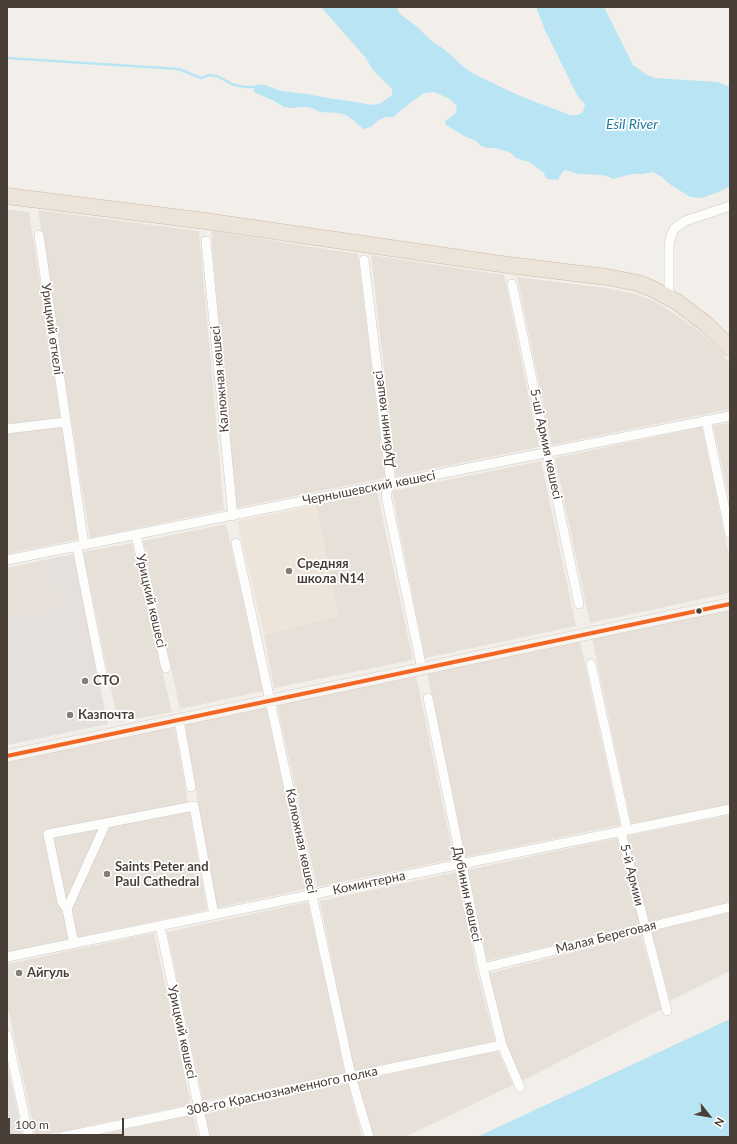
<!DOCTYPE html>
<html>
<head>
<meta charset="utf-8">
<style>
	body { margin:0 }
	#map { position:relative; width:737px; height:1144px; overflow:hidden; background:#f2efeb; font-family:Lato,sans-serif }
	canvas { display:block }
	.frame { position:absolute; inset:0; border:8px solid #4a3f36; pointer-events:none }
	.north { position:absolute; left:689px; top:1096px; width:40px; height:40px; -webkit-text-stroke:3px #fff; paint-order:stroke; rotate:121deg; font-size:11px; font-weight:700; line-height:16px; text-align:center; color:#4a3f36 }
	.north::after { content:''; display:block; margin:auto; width:14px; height:18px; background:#4a3f36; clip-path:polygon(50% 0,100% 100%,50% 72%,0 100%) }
	.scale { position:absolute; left:8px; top:1118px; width:116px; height:18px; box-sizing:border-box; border:2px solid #4a3f36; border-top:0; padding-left:5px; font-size:12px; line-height:14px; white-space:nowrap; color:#4a3f36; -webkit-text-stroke:3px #fff; paint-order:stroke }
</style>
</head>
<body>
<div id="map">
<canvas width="737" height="1144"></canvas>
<div class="frame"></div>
<div class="north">N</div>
<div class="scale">100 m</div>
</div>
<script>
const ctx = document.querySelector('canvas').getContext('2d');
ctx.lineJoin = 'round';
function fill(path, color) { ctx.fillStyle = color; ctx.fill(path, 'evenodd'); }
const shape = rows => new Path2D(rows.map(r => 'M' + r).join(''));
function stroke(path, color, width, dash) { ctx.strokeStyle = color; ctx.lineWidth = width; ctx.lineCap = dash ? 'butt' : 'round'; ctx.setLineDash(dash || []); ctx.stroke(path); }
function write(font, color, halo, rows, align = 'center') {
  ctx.font = font + ' Lato,sans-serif'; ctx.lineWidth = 3.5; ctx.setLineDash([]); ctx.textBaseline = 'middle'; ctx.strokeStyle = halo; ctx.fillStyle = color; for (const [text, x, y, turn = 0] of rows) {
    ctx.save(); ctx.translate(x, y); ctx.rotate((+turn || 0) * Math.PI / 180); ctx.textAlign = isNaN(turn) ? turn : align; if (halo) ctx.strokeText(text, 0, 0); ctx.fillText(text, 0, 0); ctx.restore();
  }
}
fill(shape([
	[7,209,29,212,79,539,7,554],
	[38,210,199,231,224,510,90,538],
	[211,231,358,254,385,478,235,508],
	[371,255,504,275,539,447,396,476],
	[517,277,606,288,635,294,652,300,672,312,699,331,721,352,730,363,730,409,552,445],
	[730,423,730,502,713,425],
	[702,427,730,561,730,593,590,623,555,458],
	[541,461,576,626,425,658,392,491],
	[377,492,413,660,274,688,264,635,338,616,316,505],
	[226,524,263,691,180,709,143,541],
	[132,543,172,712,118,722,83,552],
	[44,560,54,609,7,618,7,568],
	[730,608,730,804,631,824,592,638],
	[580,641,620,825,465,857,427,672],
	[416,675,454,859,317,887,277,704],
	[266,706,305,889,216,908,184,722],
	[174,724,207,910,7,952,7,760],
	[730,815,730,902,648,922,627,836],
	[617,838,640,924,487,961,468,870],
	[457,872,477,972,495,1041,354,1071,320,901],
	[308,902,345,1073,203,1101,167,932],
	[730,912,730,971,670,1001,650,932],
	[154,933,191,1104,36,1137,7,1004,7,964],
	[641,935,662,1009,522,1081,506,1043,487,974],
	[498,1051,513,1085,405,1137,372,1137,357,1081],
	[348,1083,362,1137,210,1137,204,1114],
	[193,1115,198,1137,90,1137]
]), '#e7e0d8');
fill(shape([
	[73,554,108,724,7,745,7,618,54,609,44,560],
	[7,1064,23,1137,7,1137]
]), '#e6e0dc');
fill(shape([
	[316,505,338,616,264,635,237,521]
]), '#eee5da');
fill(shape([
	[321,7,396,7,400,14,416,26,433,42,444,49,465,68,474,74,520,96,570,115,578,115,583,112,585,104,579,98,573,87,545,30,536,7,604,7,633,65,647,75,655,78,718,82,730,87,730,186,719,192,701,198,690,197,668,183,662,177,653,172,642,174,632,174,613,179,607,176,600,175,578,174,565,170,561,174,558,180,547,179,543,172,529,162,522,160,516,158,511,153,499,149,494,148,487,148,481,146,476,141,464,136,446,125,445,121,455,114,457,106,450,99,434,92,424,93,417,98,400,111,394,117,386,117,377,121,371,127,363,129,353,120,346,115,338,113,320,112,312,108,303,107,292,108,284,107,272,100,254,92,254,87,257,84,265,85,281,91,307,94,327,98,343,100,373,105,381,103,392,95,392,89,372,69,366,58],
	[730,1019,730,1137,477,1137]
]), '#b9e4f3');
stroke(shape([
	[7,58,179,69,201,78,209,75,217,76,232,84,239,86,247,87,254,87]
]), '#b9e4f3', 2.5);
const street = shape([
	[39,235,84,545],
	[206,241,233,516],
	[364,260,391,483,386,495,422,669],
	[512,284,579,604],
	[669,297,669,246,671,236,674,229,685,221,730,206],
	[706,420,730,534],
	[7,429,65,422],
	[136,535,166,668],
	[236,543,351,1076,369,1137],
	[77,547,103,680],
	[7,560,730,416],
	[591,664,627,830],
	[428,698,483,968,502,1045,520,1087],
	[179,720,191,787],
	[621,832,667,1011],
	[67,909,62,902,48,834,106,823],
	[160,926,205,1137],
	[74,944,67,909,106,823,194,806,214,915],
	[7,957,730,809],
	[483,968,730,907],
	[7,1035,29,1137],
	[62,1137,502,1045]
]);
const secondary = shape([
	[7,756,730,604]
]);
const highway = shape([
	[7,196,205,221,508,265,607,277,638,283,653,289,677,302,706,324,730,348]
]);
stroke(street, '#cfcbc7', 10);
stroke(secondary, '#d3ccc3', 13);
stroke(highway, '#ccb8a4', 17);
stroke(street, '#fdfdfc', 9);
stroke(secondary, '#f7f4ef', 12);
stroke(highway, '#ede4d9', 16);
stroke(shape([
	[7,756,730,604]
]), '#f26522', 4);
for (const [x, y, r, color] of [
	[289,571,4,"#857d75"],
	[699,611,3.5,"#4a3f36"],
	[85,681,4,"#857d75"],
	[70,715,4,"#857d75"],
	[107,874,4,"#857d75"],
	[19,973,4,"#857d75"]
]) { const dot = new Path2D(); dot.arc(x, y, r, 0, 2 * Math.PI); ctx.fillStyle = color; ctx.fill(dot); stroke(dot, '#fff', 1.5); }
write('13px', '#4a3f36', '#fff', [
	["Урицкий өткелі",52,329,82],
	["Калюжная көшесі",220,379,-95],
	["Дубинин көшесі",384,419,-97],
	["5-ші Армия көшесі",546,444,78],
	["Чернышевский көшесі",369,488,-11],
	["Урицкий көшесі",151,601,77],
	["Калюжная көшесі",301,841,78],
	["5-й Армии",632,875,76],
	["Коминтерна",369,883,-12],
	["Дубинин көшесі",467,894,78],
	["Малая Береговая",606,937,-14],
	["Урицкий көшесі",182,1032,78],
	["308-го Краснознаменного полка",282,1091,-12]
]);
write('bold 13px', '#4a3f36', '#fff', [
	["Средняя",297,564],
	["школа N14",297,579],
	["СТО",93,681],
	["Казпочта",78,715],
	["Saints Peter and",115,867],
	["Paul Cathedral",115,882],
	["Айгуль",27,973]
], 'left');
write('italic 14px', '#207a9d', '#fff', [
	["Esil River",632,124]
]);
</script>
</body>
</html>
